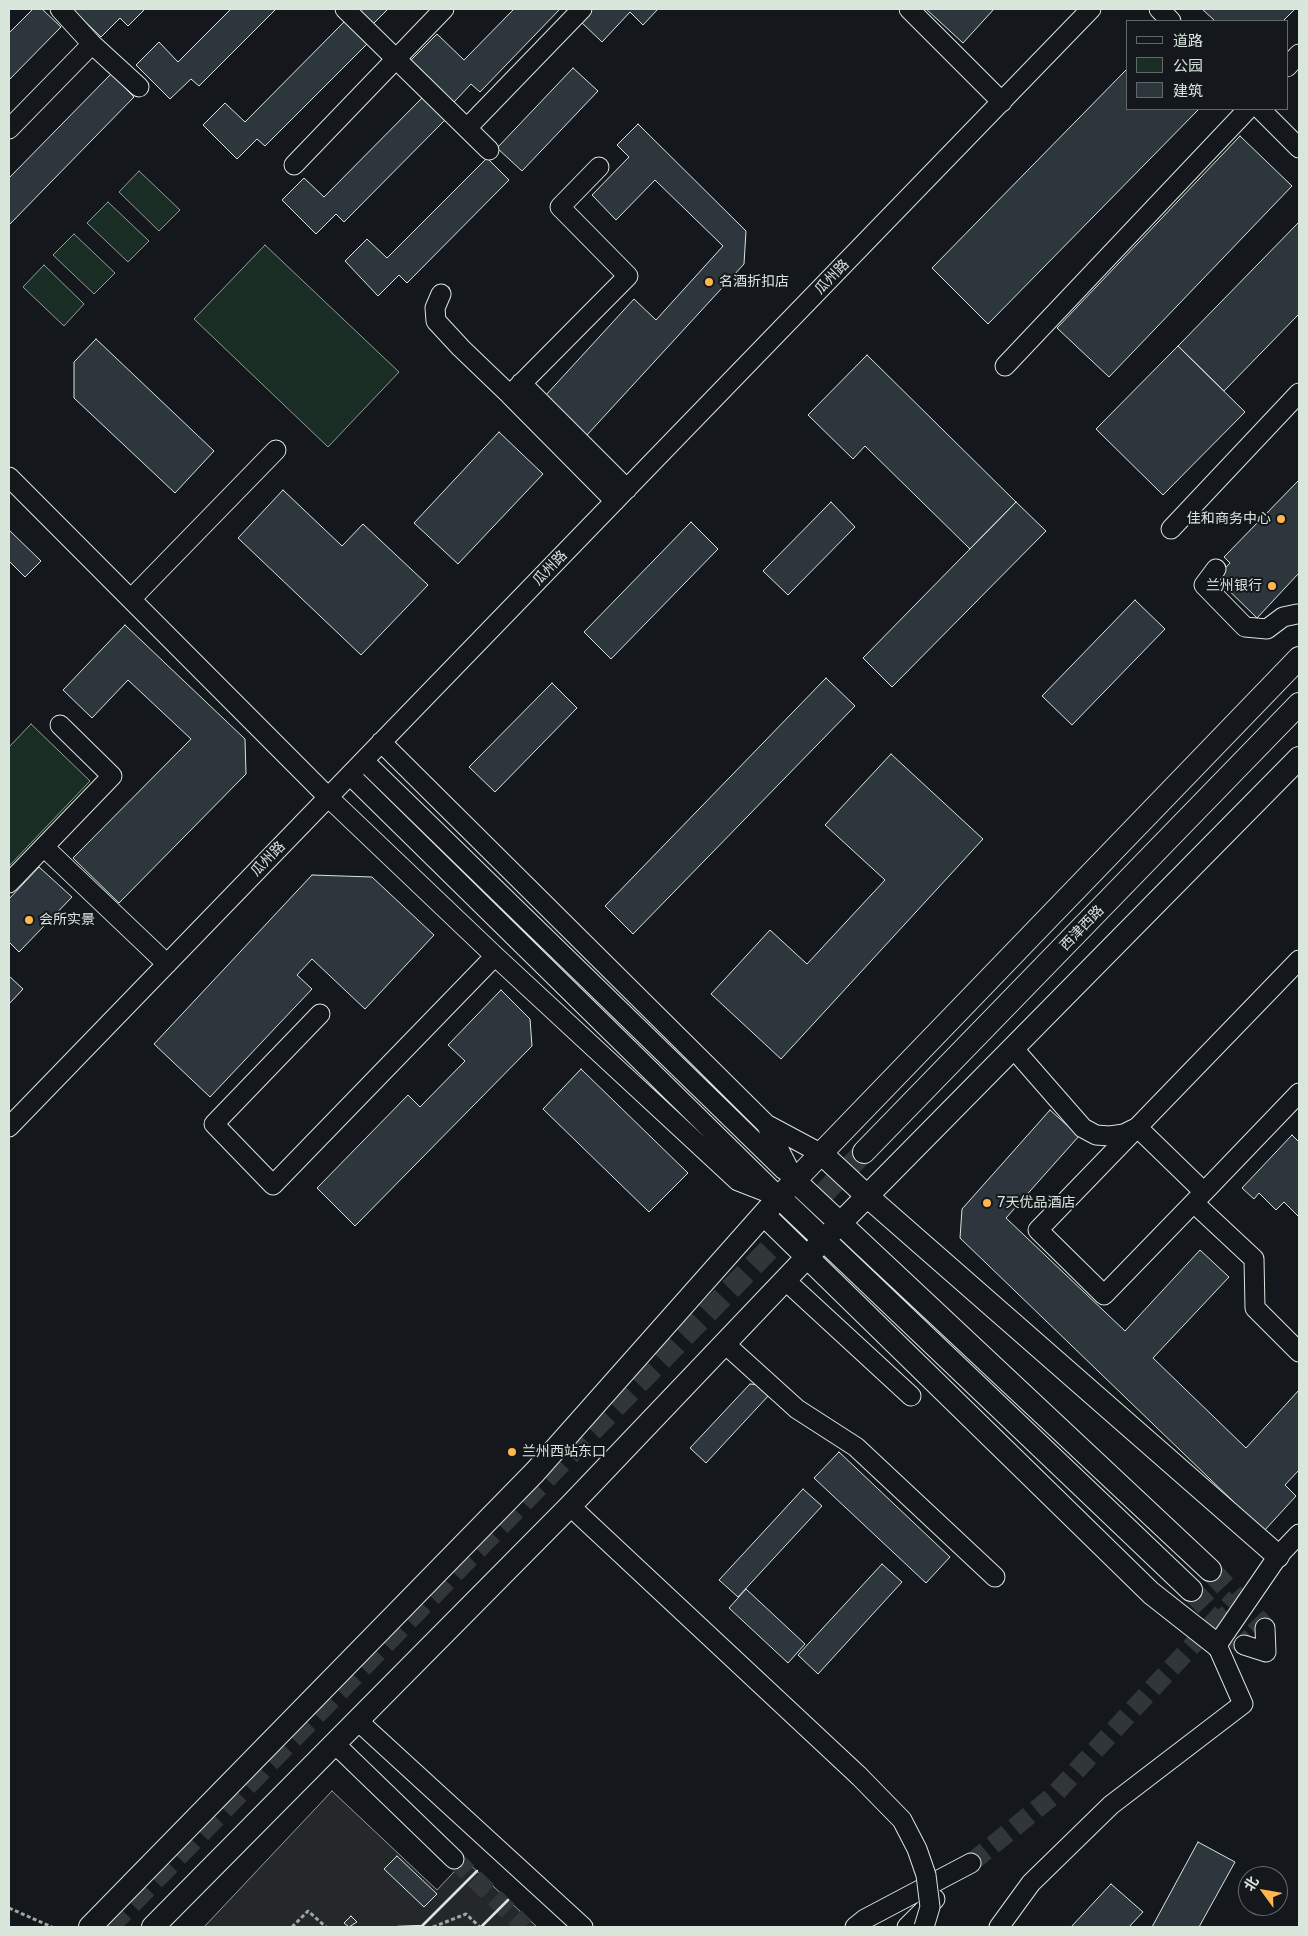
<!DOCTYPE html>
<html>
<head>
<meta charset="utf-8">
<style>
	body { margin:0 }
	#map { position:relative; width:1308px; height:1936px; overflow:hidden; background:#14181c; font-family:"Public Sans","Noto Sans SC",sans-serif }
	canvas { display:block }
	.frame { position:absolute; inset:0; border:10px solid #d8e6dc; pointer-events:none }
	.legend { position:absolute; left:1126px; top:20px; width:162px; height:90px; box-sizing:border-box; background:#14181c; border:1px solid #626a69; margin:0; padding:6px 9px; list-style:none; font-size:15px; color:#d8e6dc }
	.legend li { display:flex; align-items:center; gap:10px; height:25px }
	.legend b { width:25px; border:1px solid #626a69 }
	.north { position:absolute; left:1238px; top:1866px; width:50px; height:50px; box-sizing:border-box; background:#14181c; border:1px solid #626a69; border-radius:50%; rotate:302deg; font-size:14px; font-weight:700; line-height:20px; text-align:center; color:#d8e6dc }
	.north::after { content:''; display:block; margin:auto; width:18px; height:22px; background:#ffb74d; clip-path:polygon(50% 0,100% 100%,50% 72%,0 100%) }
</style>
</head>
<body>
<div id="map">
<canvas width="1308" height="1936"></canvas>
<div class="frame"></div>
<ul class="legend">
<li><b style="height:6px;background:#14181c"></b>道路</li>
<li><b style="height:14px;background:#1a2d24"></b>公园</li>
<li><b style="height:14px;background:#2c363c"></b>建筑</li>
</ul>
<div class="north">北</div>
</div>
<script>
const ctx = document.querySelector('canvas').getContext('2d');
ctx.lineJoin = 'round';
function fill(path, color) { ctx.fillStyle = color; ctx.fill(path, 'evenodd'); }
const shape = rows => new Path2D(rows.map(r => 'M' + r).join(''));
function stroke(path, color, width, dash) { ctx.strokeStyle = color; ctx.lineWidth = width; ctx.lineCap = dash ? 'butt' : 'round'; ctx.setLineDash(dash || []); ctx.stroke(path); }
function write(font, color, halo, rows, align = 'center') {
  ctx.font = font + ' "Public Sans","Noto Sans SC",sans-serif'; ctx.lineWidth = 4; ctx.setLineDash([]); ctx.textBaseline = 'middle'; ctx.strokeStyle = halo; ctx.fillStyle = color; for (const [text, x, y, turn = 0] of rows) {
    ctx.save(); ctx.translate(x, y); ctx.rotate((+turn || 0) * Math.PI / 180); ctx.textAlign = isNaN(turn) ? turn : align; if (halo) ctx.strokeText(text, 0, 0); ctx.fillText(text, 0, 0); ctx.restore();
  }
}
const green = shape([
	[139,171,180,210,159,231,119,192,139,171],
	[108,202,149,241,128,262,87,223,108,202],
	[74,234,115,273,94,294,53,255,74,234],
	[265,245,399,372,328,447,194,319,265,245],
	[44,265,84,304,64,326,23,287,44,265],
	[31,724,90,781,9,866,9,747,31,724]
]);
fill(green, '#1a2d24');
stroke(green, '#939e99', 1);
const parking = shape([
	[332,1791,437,1890,465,1860,537,1927,204,1927,332,1791]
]);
fill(parking, '#24282b');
stroke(parking, '#939e99', 1);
const building = shape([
	[33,9,42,9,61,27,9,80,9,33,33,9],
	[72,9,145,9,128,26,120,18,101,37,72,9],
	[231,9,276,9,199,86,191,79,170,99,136,65,159,42,178,62,231,9],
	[358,9,388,9,373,24,358,9],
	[514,9,560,9,480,92,471,84,454,102,411,60,437,34,464,60,514,9],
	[592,9,658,9,643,25,630,12,602,42,580,21,592,9],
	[926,9,994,9,963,43,926,9],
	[1202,9,1295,9,1283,21,1215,21,1202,9],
	[345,21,367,44,265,146,257,139,237,159,203,125,225,103,245,122,345,21],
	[573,68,598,91,522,171,497,148,573,68],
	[1127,69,1127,109,1199,109,988,324,932,268,1127,69],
	[111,74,134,97,9,225,9,178,111,74],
	[424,96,446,119,344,222,336,214,316,234,282,200,304,178,324,197,424,96],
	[638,124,746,231,744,264,587,435,545,396,634,299,656,320,723,246,655,180,616,220,592,195,629,157,617,145,638,124],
	[1240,136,1292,186,1109,377,1057,328,1240,136],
	[487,158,509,180,407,283,399,275,378,296,345,261,367,239,387,258,487,158],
	[1299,222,1299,314,1224,391,1178,346,1299,222],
	[96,339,214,451,175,493,74,398,74,362,96,339],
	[1178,346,1245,412,1163,495,1096,429,1178,346],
	[867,355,1016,502,970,549,865,446,853,459,808,415,867,355],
	[499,432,543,474,458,564,414,523,499,432],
	[1299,480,1299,573,1257,618,1216,578,1230,563,1224,557,1299,480],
	[283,490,342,546,363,524,428,585,361,655,238,538,283,490],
	[831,502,855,527,788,595,763,571,831,502],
	[1016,502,1046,531,892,687,863,658,1016,502],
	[691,522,718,549,611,659,584,632,691,522],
	[9,530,41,561,25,577,9,561,9,530],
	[1135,600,1165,629,1072,725,1042,696,1135,600],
	[125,625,245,739,246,774,119,903,73,858,191,739,128,680,92,718,63,690,125,625],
	[826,678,855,706,633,934,605,906,826,678],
	[552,683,577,708,495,792,469,767,552,683],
	[891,754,983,839,781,1059,711,994,770,930,807,964,885,880,825,825,891,754],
	[39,867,72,897,19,952,9,942,9,899,39,867],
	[312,875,372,877,434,935,365,1009,312,959,297,975,312,989,210,1097,154,1044,312,875],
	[9,976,23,989,9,1004,9,976],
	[501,990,530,1019,532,1046,355,1226,317,1188,408,1095,420,1107,465,1061,448,1045,501,990],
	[581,1069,688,1173,649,1212,543,1109,581,1069],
	[1050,1110,1079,1136,1006,1218,1125,1331,1200,1250,1229,1277,1153,1358,1246,1448,1299,1390,1299,1470,1285,1485,1296,1496,1264,1531,960,1238,962,1209,1050,1110],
	[1292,1135,1299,1142,1299,1217,1284,1202,1276,1210,1259,1193,1254,1199,1242,1188,1292,1135],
	[750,1384,760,1385,770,1394,706,1463,690,1448,750,1384],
	[839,1452,950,1557,926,1583,814,1478,839,1452],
	[803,1489,822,1506,738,1597,719,1580,803,1489],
	[882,1564,902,1582,818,1674,798,1655,882,1564],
	[746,1589,805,1644,788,1663,729,1608,746,1589],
	[1198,1842,1235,1862,1199,1927,1152,1927,1198,1842],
	[397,1856,437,1894,424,1907,384,1869,397,1856],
	[1111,1884,1143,1912,1129,1927,1071,1927,1111,1884],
	[351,1916,357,1922,349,1927,344,1923,351,1916]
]);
fill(building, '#2c363c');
stroke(building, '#d8e6dc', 1);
stroke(shape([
	[454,1859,525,1927],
	[971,1863,1054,1795,1236,1598]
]), '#313739', 19, [19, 9]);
stroke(shape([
	[1210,1570,1265,1628],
	[1191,1590,1244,1645],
	[108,1927,864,1152]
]), '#313739', 22, [22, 11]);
const minor = shape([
	[60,9,92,44,139,87],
	[345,9,489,150],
	[909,9,1002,102],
	[1159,9,1171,21],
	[1287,67,1299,54],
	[1260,109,1299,148],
	[467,128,582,9],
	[9,129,92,44],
	[294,165,444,9],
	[441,294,435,308,436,321,461,348,510,395,615,501],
	[1005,366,1248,109],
	[521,383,627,489],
	[510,395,628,276,560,207,599,167],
	[9,477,328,797,495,956,738,1181,779,1197],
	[1171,529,1299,393],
	[1216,569,1204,585,1245,627,1267,629,1283,617,1297,614],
	[131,599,276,450],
	[381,742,766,1124,795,1181],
	[364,761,784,1170],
	[350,775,773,1191],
	[44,847,167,964],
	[9,883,112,776,60,725],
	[320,1014,214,1124,273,1185,495,956],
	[1013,1048,1083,1128,1096,1135,1110,1136,1124,1134,1134,1129],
	[766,1124,822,1154],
	[9,1127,1091,9],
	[1137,1127,1204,1192,1299,1093],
	[1204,1192,1104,1295,1038,1230,1299,960],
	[1194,1203,1254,1259,1255,1308,1299,1352],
	[785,1280,911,1396],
	[724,1343,797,1409,856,1447,995,1577],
	[570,1506,859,1776],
	[1244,1645,1266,1652,1265,1628],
	[358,1721,583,1927],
	[334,1743,454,1859],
	[855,1927,865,1919,971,1863],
	[907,1927,935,1899],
	[999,1927,1031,1883,1111,1805,1243,1704,1217,1645,1278,1556,1299,1534]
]);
const major = shape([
	[864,1152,1299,704],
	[822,1154,867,1196,1278,1556],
	[795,1181,1210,1570],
	[779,1197,1191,1590],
	[764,1215,1151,1593,1217,1645],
	[90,1927,535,1472,779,1197,1299,658],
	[153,1927,570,1506,807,1257,1299,758]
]);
stroke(minor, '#d8e6dc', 21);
stroke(major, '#d8e6dc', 24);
stroke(shape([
	[9,1908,52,1927],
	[292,1927,308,1911,326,1927],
	[433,1927,466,1914,480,1927]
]), '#9da8a2', 3, [4, 2.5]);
stroke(minor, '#14181c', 19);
stroke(major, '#14181c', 22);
const minorBridge = shape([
	[859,1776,902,1820,917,1849,926,1875,930,1907,924,1927]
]);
stroke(minorBridge, '#d8e6dc', 21, []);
stroke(minorBridge, '#14181c', 19);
stroke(shape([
	[398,1927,422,1926,477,1871],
	[481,1927,508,1900]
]), '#d8e6dc', 2.5);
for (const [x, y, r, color] of [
	[709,282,5,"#ffb74d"],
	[1281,519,5,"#ffb74d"],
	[1272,586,5,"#ffb74d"],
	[29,920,5,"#ffb74d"],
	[987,1203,5,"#ffb74d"],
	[512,1452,5,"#ffb74d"]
]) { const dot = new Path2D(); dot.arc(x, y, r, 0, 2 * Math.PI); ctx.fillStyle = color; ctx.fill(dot); stroke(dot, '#14181c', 2); }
write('14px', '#d8e6dc', '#14181c', [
	["瓜州路",832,277,-46],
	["瓜州路",550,568,-46],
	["瓜州路",268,859,-46],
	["西津西路",1082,928,-46]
]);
write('14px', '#d8e6dc', '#14181c', [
	["名酒折扣店",719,282],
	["佳和商务中心",1271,519,"right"],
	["兰州银行",1262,586,"right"],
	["会所实景",39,920],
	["7天优品酒店",997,1203],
	["兰州西站东口",522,1452]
], 'left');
</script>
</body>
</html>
